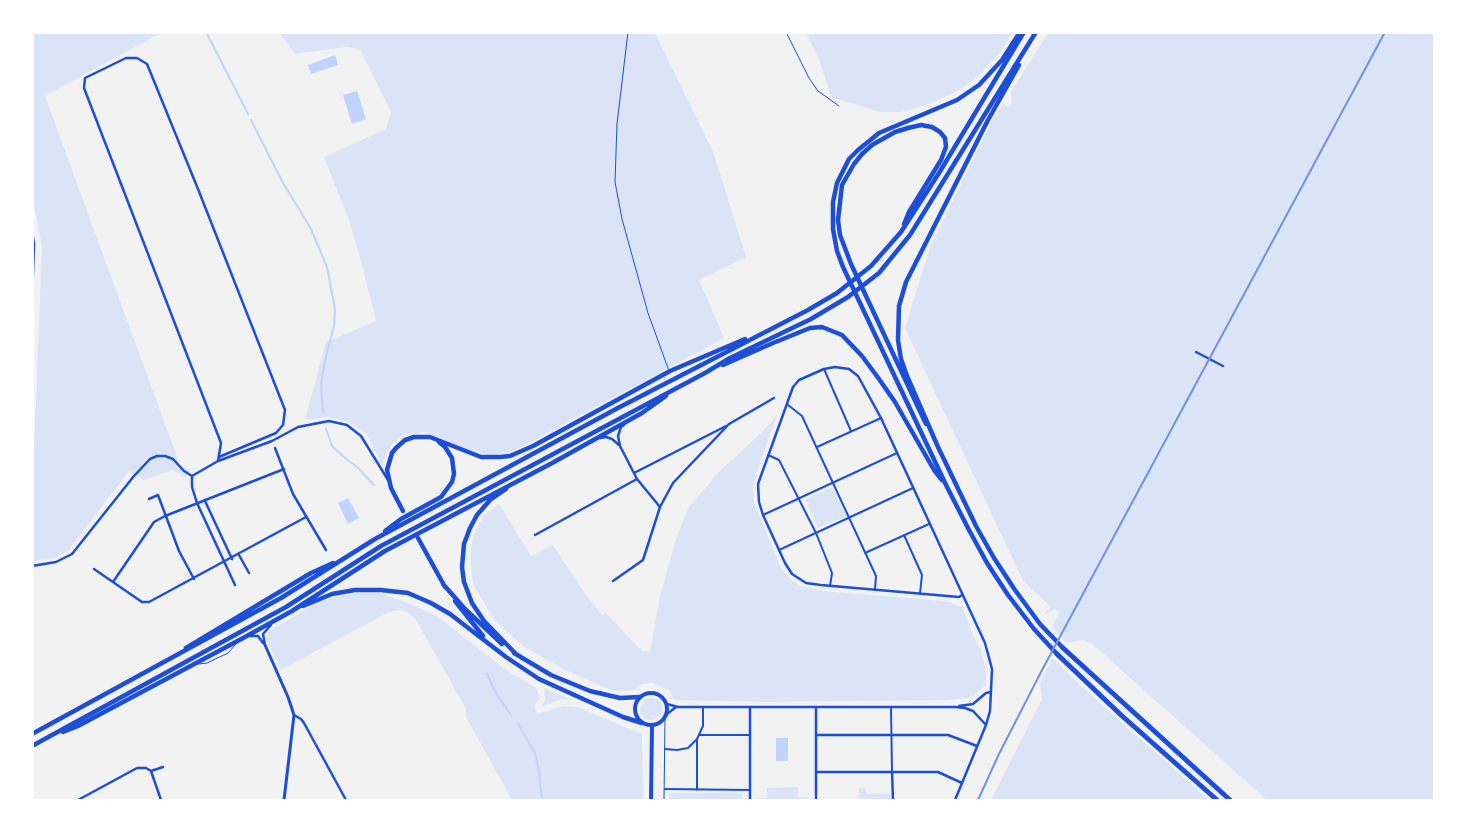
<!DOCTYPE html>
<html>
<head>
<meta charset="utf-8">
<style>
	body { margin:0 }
	#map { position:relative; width:1467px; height:833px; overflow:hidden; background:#f2f2f2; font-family:"Asap Condensed",sans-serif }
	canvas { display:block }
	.frame { position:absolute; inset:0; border:34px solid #fff; pointer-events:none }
</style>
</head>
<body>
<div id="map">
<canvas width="1467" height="833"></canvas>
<div class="frame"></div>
</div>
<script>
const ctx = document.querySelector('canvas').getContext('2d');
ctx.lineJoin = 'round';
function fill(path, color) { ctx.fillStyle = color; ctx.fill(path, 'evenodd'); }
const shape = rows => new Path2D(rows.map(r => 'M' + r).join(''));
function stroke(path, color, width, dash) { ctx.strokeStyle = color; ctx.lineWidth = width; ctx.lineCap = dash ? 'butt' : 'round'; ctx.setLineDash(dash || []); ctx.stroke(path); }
fill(shape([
	[32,33,161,33,45,96,180,465,190,471,185,478,173,470,143,480,129,471,69,550,55,558,33,561,33,474,42,247,32,195],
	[280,33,655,33,714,154,746,257,699,280,724,338,533,441,509,453,492,455,476,452,425,432,402,435,393,443,385,455,382,466,367,435,349,422,327,417,305,420,326,342,376,321,360,258,348,218,324,157,386,129,391,112,360,49,347,47,295,54],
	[806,33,1012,33,1001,52,975,79,956,92,926,105,901,112,880,112,831,97,820,62],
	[1048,33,1434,33,1434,800,1267,800,1091,643,1083,640,1067,643,1052,627,1059,612,1055,609,1045,614,1044,612,1050,609,1049,605,1023,581,905,328,930,247,993,119,1004,103,1007,107,1012,103,1011,91],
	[777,415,757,471,753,489,754,502,782,570,791,580,801,586,814,589,832,592,922,599,949,602,962,607,972,633,981,650,986,672,986,685,971,698,947,700,766,702,674,700,669,690,653,683,643,684,634,690,613,691,563,669,526,648,495,621,473,584,470,557,473,536,484,515,499,504,531,556,553,545,581,588,602,615,606,613,642,651,650,652,660,596,676,539,689,507,719,472,765,429],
	[833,487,846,516,818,528,805,499],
	[357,593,379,593,411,604,435,615,509,672,536,688,540,698,534,706,537,714,563,706,578,707,642,734,643,800,512,800,466,717,466,709,415,618,407,612,399,610,389,612,281,670,266,638,268,632,318,602,340,596],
	[1052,658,1092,696,1209,800,991,800,1042,699,1040,683],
	[544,688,558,694,573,700,562,699,543,706,545,698],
	'640 709a11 11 0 1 1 22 0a11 11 0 1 1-22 0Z',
	[798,787,798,797,808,797,808,800,756,800,756,798,767,798,767,788],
	[859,788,865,788,866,793,891,794,891,800,819,800,858,800],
	[669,793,742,793,742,800,669,800]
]), '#dbe4f7');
fill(shape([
	[335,55,338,65,311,74,308,65],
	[357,91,366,119,352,124,343,95],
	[348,498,359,518,348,524,338,503],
	[776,738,788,738,788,761,776,761]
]), '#bfd3fe');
stroke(shape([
	[206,32,248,114],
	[251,120,283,183,311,229,327,267,335,309,334,326,326,356,321,382,323,413],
	[326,429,332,446,345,458,357,467,374,485],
	[487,674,497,695,511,715],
	[518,724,535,753,539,772,542,800]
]), '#bfd3fe', 2);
stroke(shape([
	[628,32,617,124,615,182,622,219,648,313,669,371],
	[786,32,809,78,818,91,839,106],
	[199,664,207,663,228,653,236,644],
	[664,800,665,719]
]), '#1d4ed8', 1);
stroke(shape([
	[824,369,851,431],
	[788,405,802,416,876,576,875,589],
	[817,447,881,418],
	[768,455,779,460,816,533,832,573,830,586],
	[763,515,897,453],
	[904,535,922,575,920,593],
	[779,550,913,488],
	[865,553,929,524],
	[891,707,892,772],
	[699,735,749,735],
	[697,740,697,790],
	[665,749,677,750,688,748,697,739,703,726,703,707],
	[665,789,750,790]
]), '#1d4ed8', 2);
stroke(shape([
	[32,230,34,244,32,301],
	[1196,352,1223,366],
	[624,425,621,427,618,436,620,446,637,479,660,507],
	[600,438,606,437,612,439,619,445],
	[275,448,293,494,326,550],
	[218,461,221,443,84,88,85,78,126,58,137,58,147,64,198,189,285,410,283,425,276,433,219,457],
	[634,473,726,426],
	[149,499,158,495,179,551,194,579],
	[205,501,232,559],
	[535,535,637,479],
	[239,555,249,573],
	[32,566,56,562,72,554,134,476,150,459,157,456,165,456,173,459,184,471,192,476],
	[94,569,142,602,149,602,306,517],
	[613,581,643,560,660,507,673,483,729,424,774,398],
	[113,582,154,522,165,516,284,469],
	[235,585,197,503,192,487,192,476,218,461,272,441,298,427,329,421,347,425,361,436,388,480],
	[249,636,258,636,263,643],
	[265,645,263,634,271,625],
	[667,704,678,707,955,707,965,708,973,711,986,725],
	[959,706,973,704,986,693,991,692],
	[750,707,750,800],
	[816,707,816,800],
	[667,714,676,707],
	[294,715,301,719,304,723,346,800],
	[816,735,948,735,977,746],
	[151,771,163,767],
	[816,772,938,772,962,783],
	[892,772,893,800],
	[78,800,137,768,146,768,151,771,161,800],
	[955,800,986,725,990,711,992,669,985,643,881,418,858,376,849,369,835,367,824,369,799,380,793,387,758,484,759,502,763,515,785,563,792,574,806,583,821,585,959,597,962,595]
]), '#1d4ed8', 2.5);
stroke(shape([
	[265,645,288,697,294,715,284,800]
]), '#1d4ed8', 3);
stroke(shape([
	'635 709a16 16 0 1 1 32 0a16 16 0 1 1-32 0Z',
	[651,800,652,726]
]), '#1d4ed8', 4);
stroke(shape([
	[1020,32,1002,60,979,85,957,100,879,133,858,150,849,159,837,183,833,202,833,229,837,251,843,267,947,487,969,530,987,563,1008,595,1034,629,1057,654],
	[1019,65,988,120,906,282,899,306,898,340,901,359,907,376,938,447,976,526,994,558,1015,590,1040,624,1063,648],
	[904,224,909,212,941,160,946,147,945,138,940,132,932,127,921,125,908,128,895,132,872,145,862,154,854,164,842,185,838,220,840,235,851,264,926,424],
	[723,365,773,343,810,328,822,327,842,335,862,356,879,379,895,402,934,470,942,480],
	[554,462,642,413,666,396],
	[506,489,490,500,477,515,470,528,464,544,462,567,464,582,472,603,484,621,515,653],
	[403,511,391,488,387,470,392,453,396,448,405,440,414,437,430,437,481,457,500,457,510,456,533,446,670,371,745,339],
	[385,531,401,519,441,497,452,482,454,474,452,458,445,447,439,442],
	[418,538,445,587],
	[443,584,465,609,502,644],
	[455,601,483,636],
	[303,606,332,594,355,590,381,590,408,593,431,603,450,614,506,657,539,679,623,717,642,723],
	[186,648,311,573,333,563],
	[514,653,551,675,590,691,620,698,640,697],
	[63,732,78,726,245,637,292,611,385,551,556,461],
	[32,734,281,598,375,539,616,409,808,310,837,293,871,266,901,232,939,173,1024,32],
	[32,746,286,607,381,546,705,373,730,358,811,319,848,297,879,273,910,235,1036,32]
]), '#1d4ed8', 4.5);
stroke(shape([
	[1063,648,1230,800],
	[1057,654,1121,715,1217,800]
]), '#1d4ed8', 5);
stroke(shape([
	[978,800,999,754,1041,672,1385,32]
]), '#7290e2', 2);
</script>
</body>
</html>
